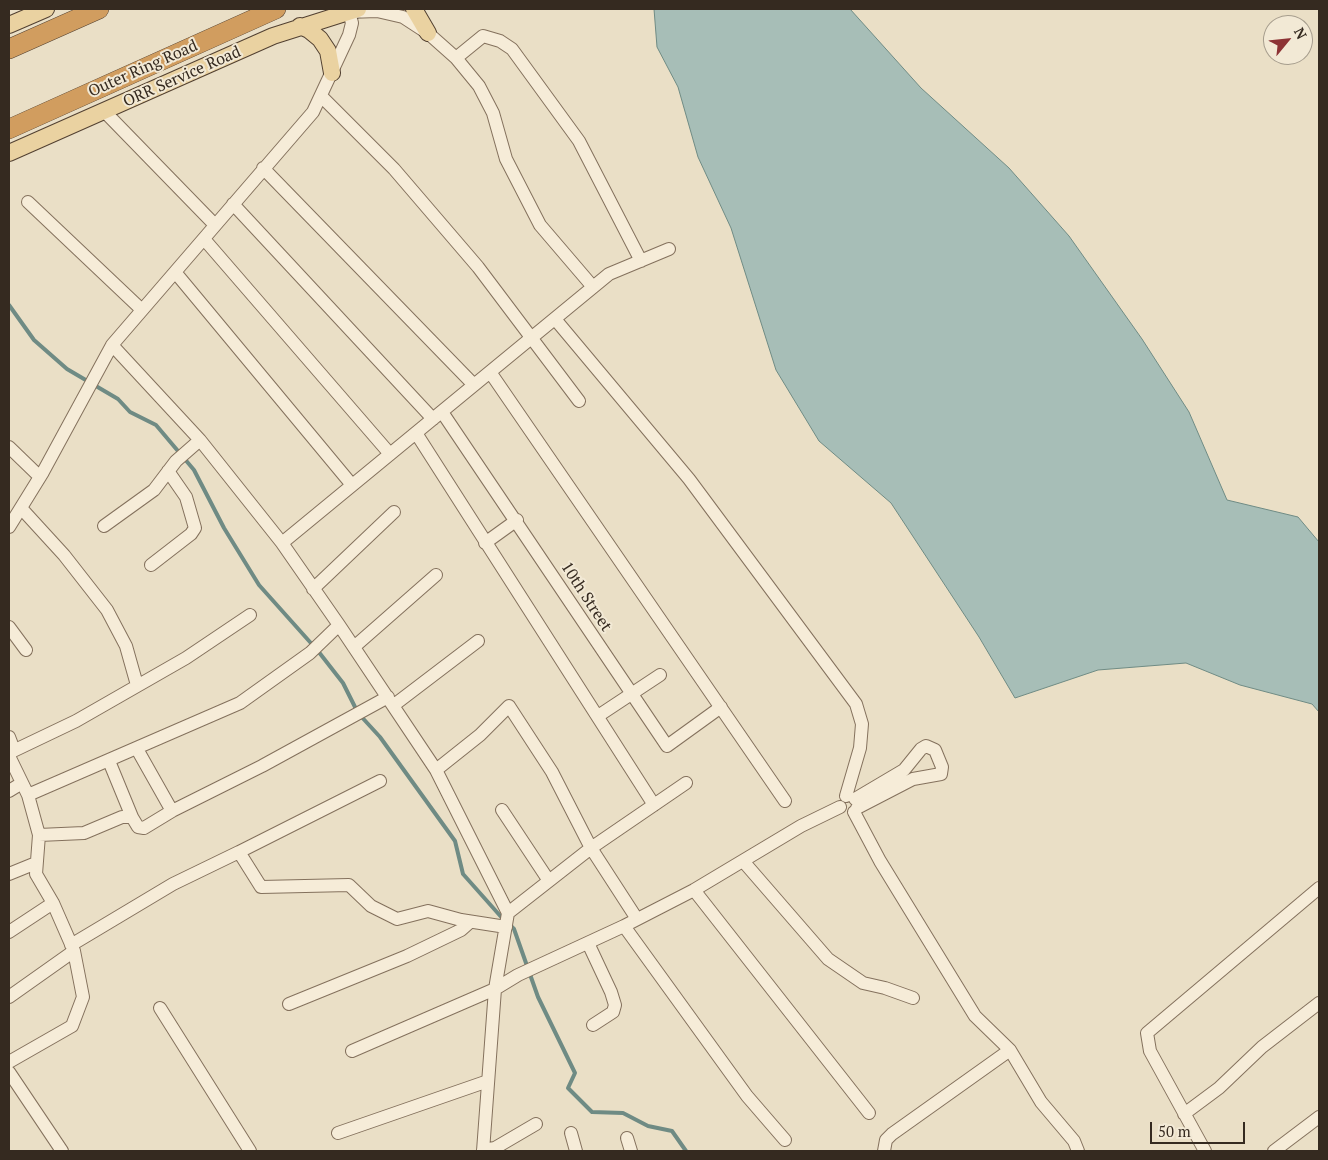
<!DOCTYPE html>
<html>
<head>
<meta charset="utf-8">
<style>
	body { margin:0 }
	#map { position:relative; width:1328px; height:1160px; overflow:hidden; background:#eadfc6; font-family:"PT Serif",serif }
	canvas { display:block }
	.frame { position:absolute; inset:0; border:10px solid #352a20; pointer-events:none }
	.north { position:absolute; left:1263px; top:15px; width:50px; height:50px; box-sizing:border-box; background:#f2e9d5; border:1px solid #a69d8d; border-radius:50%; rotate:62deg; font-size:14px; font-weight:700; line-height:20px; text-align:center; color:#352a20 }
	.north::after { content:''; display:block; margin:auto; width:18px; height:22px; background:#8d3335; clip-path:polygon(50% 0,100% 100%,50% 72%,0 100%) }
	.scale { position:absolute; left:1150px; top:1122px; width:95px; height:22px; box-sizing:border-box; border:2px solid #352a20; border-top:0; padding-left:6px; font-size:15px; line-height:18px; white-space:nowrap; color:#352a20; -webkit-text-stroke:4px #f2e9d5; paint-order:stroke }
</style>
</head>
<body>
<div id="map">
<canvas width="1328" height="1160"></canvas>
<div class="frame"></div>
<div class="north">N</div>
<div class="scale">50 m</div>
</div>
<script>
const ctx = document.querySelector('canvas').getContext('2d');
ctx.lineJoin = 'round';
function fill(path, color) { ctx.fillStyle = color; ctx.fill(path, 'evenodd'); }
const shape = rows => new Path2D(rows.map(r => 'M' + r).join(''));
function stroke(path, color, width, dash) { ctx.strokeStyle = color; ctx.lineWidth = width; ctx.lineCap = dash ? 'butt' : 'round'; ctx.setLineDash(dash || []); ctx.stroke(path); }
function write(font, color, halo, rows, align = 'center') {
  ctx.font = font + ' "PT Serif",serif'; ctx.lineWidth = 4; ctx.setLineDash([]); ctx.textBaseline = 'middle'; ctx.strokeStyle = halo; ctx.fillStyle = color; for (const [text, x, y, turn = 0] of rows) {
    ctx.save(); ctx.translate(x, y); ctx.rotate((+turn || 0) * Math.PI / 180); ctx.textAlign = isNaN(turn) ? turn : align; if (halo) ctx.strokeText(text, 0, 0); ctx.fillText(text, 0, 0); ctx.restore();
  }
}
const water = shape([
	[654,9,850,9,921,88,1009,168,1069,236,1142,339,1189,412,1227,500,1298,517,1319,542,1319,712,1312,704,1240,685,1186,663,1098,670,1015,698,979,637,891,503,819,441,776,370,731,228,698,157,678,87,657,47,654,9]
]);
fill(water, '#a7beb7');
stroke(water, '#6f8b84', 1);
stroke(shape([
	[9,305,34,340,67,369,118,399,130,412,156,425,194,470,224,528,259,585,318,651,343,683,358,713,380,737,455,841,463,874,503,919],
	[509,924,514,929,538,997,575,1073,568,1088,592,1112,623,1113,648,1126,672,1131,686,1151]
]), '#6f8b84', 4);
const minor = shape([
	[348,9,352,23,349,35,313,112,112,345,200,440,282,543,339,625,436,770,508,913,495,989,483,1151],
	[349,12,377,11,403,17,429,34,456,58,479,86,493,113,506,159,540,225,593,287],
	[456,58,483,36,500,41,512,49,579,141,641,261],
	[321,96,394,169,478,267,579,401],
	[105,112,215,225],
	[263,168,474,385],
	[28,202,142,310],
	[233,204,433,419],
	[204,239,390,454],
	[175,272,352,485],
	[555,319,689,479,856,704,862,724,860,748,846,796],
	[490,372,785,801],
	[442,412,667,746,721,707],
	[416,433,654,805],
	[9,447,40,477],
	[21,508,64,555,107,610,126,646,137,685],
	[104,526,154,490,176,461,200,440],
	[9,527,43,472,112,345],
	[282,543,609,274,669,249],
	[485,543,517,520],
	[151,565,191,534,195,528,186,497,168,471],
	[313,589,394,512],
	[9,627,26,650],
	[354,647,436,575],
	[394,705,478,641],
	[598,716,660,675],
	[9,737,14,750],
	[137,749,172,811,262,766,388,697],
	[9,753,76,721,186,658,250,615],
	[9,756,28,795,39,835,36,874,53,903,74,951,83,997,72,1026,9,1062],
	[109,761,132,817],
	[436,770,480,735,509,706,552,772,591,848,637,919],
	[9,791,22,783],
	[28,795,240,703,310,653,339,625],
	[855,799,904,770,921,749,926,746,935,750,942,767,941,774,913,779,857,808],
	[502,810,549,881],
	[854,812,880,861,975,1016,1010,1050,1041,1102,1074,1141,1078,1151],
	[39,835,84,833,122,817,132,817,138,827,144,828,172,811],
	[239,852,380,781],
	[743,861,828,959,863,983,885,988,913,998],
	[9,874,36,863],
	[694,890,869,1113],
	[508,913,591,848,686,783],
	[624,926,747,1096,785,1140],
	[9,932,53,903],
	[588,943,611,992,615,1005,613,1012,593,1025],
	[71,945,173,884,239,852,261,887,349,885,371,906,397,919,428,911,461,920,506,927],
	[9,997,74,951],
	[289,1004,407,956,461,930,470,922],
	[160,1008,250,1151],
	[352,1051,495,989,518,975,624,926,694,890,801,826,840,807],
	[9,1072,62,1151],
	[1184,1114,1219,1088,1262,1047,1319,1003],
	[338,1133,488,1081],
	[571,1133,576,1151],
	[627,1138,631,1151],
	[483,1150,495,1148,536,1124],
	[884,1151,886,1140,892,1134,1010,1050],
	[1205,1151,1150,1051,1147,1033,1319,888],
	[1274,1151,1319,1117]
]);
const major = shape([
	[414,9,428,33],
	[9,25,46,9],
	[300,26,309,30,320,39,328,51,332,73],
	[9,153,273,36,358,9]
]);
const highway = shape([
	[9,49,99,9],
	[9,129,276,9]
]);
stroke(minor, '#84715d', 14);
stroke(major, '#524031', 18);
stroke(highway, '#524031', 20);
stroke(minor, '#f6ecd8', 12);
stroke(major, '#ead2a1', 16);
stroke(highway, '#d19d5f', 19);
write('16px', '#352a20', '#f2e9d5', [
	["Outer Ring Road",143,69,-24],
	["ORR Service Road",182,77,-24],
	["10th Street",586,597,57]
]);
</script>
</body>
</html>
